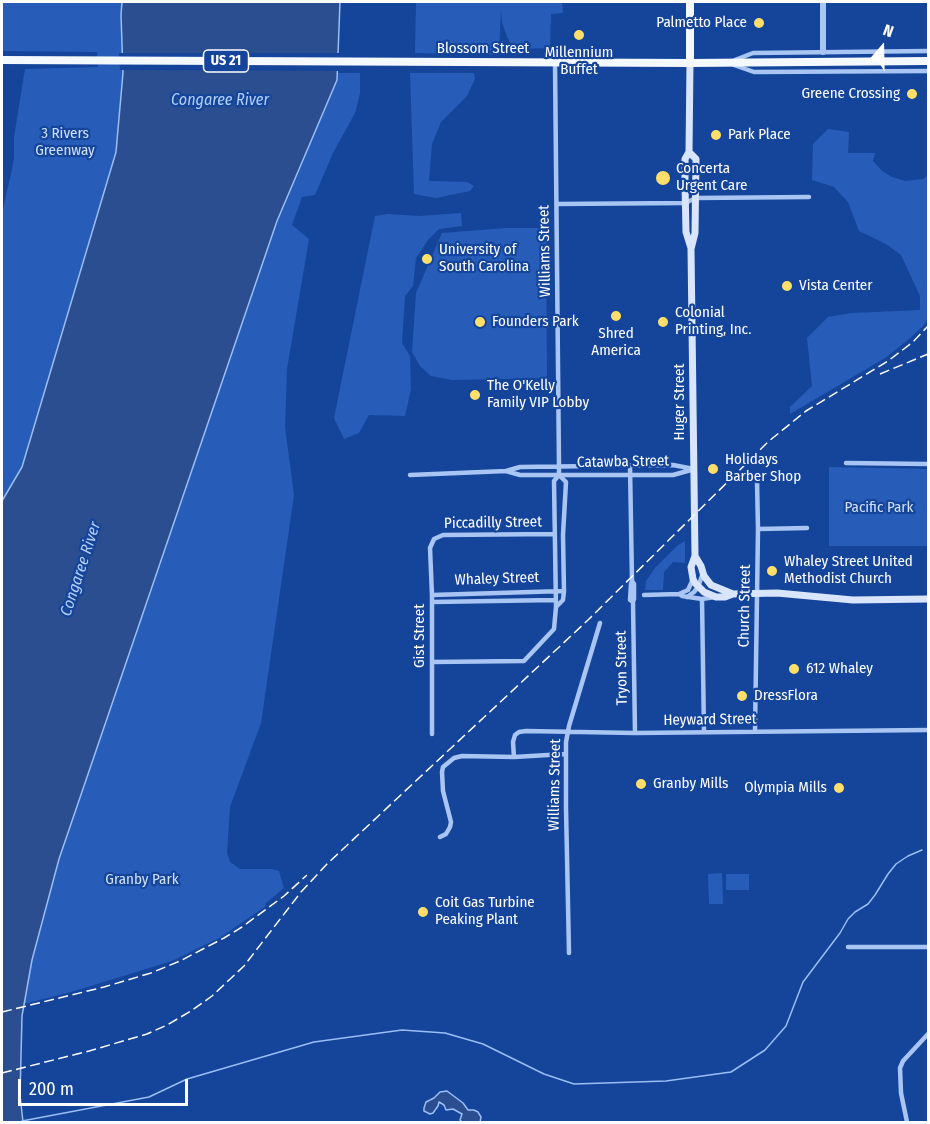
<!DOCTYPE html>
<html>
<head>
<meta charset="utf-8">
<style>
	body { margin:0 }
	#map { position:relative; width:930px; height:1124px; overflow:hidden; background:#14459b; font-family:"Fira Sans Condensed",sans-serif }
	canvas { display:block }
	.frame { position:absolute; inset:0; border:3px solid #fff; pointer-events:none }
	.north { position:absolute; left:852px; top:18px; width:60px; height:60px; -webkit-text-stroke:4px #14459b; paint-order:stroke; rotate:20deg; font-size:16px; font-weight:700; line-height:24px; text-align:center; color:#fff }
	.north::after { content:''; display:block; margin:auto; width:21px; height:27px; background:#fff; clip-path:polygon(50% 0,100% 100%,50% 72%,0 100%) }
	.scale { position:absolute; left:18px; top:1079px; width:170px; height:27px; box-sizing:border-box; border:3px solid #fff; border-top:0; padding-left:8px; font-size:18px; line-height:21px; white-space:nowrap; color:#fff; -webkit-text-stroke:4px #14459b; paint-order:stroke }
</style>
</head>
<body>
<div id="map">
<canvas width="930" height="1124"></canvas>
<div class="frame"></div>
<div class="north">N</div>
<div class="scale">200 m</div>
</div>
<script>
const ctx = document.querySelector('canvas').getContext('2d');
ctx.lineJoin = 'round';
function fill(path, color) { ctx.fillStyle = color; ctx.fill(path, 'evenodd'); }
const shape = rows => new Path2D(rows.map(r => 'M' + r).join(''));
function stroke(path, color, width, dash) { ctx.strokeStyle = color; ctx.lineWidth = width; ctx.lineCap = dash ? 'butt' : 'round'; ctx.setLineDash(dash || []); ctx.stroke(path); }
function write(font, color, halo, rows, align = 'center') {
  ctx.font = font + ' "Fira Sans Condensed",sans-serif'; ctx.lineWidth = 4.5; ctx.setLineDash([]); ctx.textBaseline = 'middle'; ctx.strokeStyle = halo; ctx.fillStyle = color; for (const [text, x, y, turn = 0] of rows) {
    ctx.save(); ctx.translate(x, y); ctx.rotate((+turn || 0) * Math.PI / 180); ctx.textAlign = isNaN(turn) ? turn : align; if (halo) ctx.strokeText(text, 0, 0); ctx.fillText(text, 0, 0); ctx.restore();
  }
}
fill(shape([
	[2,2,122,2,121,15,123,73,116,152,22,467,2,501,2,214,12,169,14,158,14,137,25,69,98,67,97,52,2,51],
	[416,2,562,2,563,13,551,14,550,48,514,49,507,37,502,22,501,9,499,55,415,53],
	[338,73,360,73,360,93,355,113,333,153,315,195,302,197,292,225,309,239,287,369,285,427,294,495,261,723,230,807,227,853,230,862,240,869,272,869,279,871,284,888,265,904,266,906,221,937,172,961,71,992,24,1004,32,960,59,859,277,221,337,81],
	[410,73,474,73,475,79,467,96,441,122,432,144,429,181,467,182,474,186,470,191,436,198,414,194],
	[828,129,849,132,848,153,875,153,873,161,882,171,892,177,905,181,923,179,928,175,928,319,924,325,909,339,885,358,790,414,790,407,812,386,807,338,828,317,852,313,920,310,920,296,901,255,886,244,859,231,848,202,834,187,812,180,813,144],
	[461,213,462,226,439,229,428,240,416,258,413,286,405,296,402,343,410,356,411,389,405,416,369,415,359,433,344,439,334,418,375,216,388,214,420,216],
	[507,228,546,228,547,378,452,380,431,376,420,366,412,352,416,293,442,233],
	[829,467,928,469,928,546,829,546],
	[685,541,685,563,673,562,664,572,663,590,645,590,646,581,655,568,677,546],
	[722,873,723,904,709,904,708,874],
	[726,874,749,874,749,890,726,890]
]), '#275db9');
const water = shape([
	[122,2,340,2,337,80,277,221,59,859,32,960,22,1016,20,1095,23,1122,2,1122,2,501,22,467,116,152,123,73,121,15,122,2],
	[447,1091,463,1103,468,1110,474,1110,478,1112,481,1117,480,1122,462,1122,460,1120,462,1114,453,1109,446,1110,444,1105,439,1102,438,1106,433,1113,430,1114,424,1111,424,1108,426,1102,434,1098,440,1092,447,1091]
]);
fill(water, '#2a4e8f');
stroke(water, '#9abef6', 1.5);
fill(shape([
	[119,53,341,53,341,71,120,70]
]), '#14459b');
stroke(shape([
	[22,1121,149,1097,187,1079,314,1042,402,1030,445,1033,483,1044,544,1074,574,1084,666,1081,731,1072,765,1050,786,1026,803,982,840,933,848,919,855,912,868,904,875,895,888,874,896,864,908,856,922,850]
]), '#9abef6', 1.5);
stroke(shape([
	[735,60,753,53,928,51],
	[555,63,559,466,559,475,566,482,563,535,564,591,563,600,556,607],
	[734,65,754,72,928,71],
	[557,204,685,203,696,198,809,197],
	[846,463,928,464],
	[630,466,632,581,634,584,634,599,633,602,635,733],
	[506,471,520,475,673,475,691,470],
	[410,475,506,471,520,467,673,465,694,469],
	[758,529,807,528],
	[632,581,631,584,630,600,633,602],
	[679,594,688,590,693,579],
	[432,595,564,591],
	[644,595,679,594,682,596,702,599,715,597],
	[687,597,694,592,698,587,703,573],
	[702,599,704,732],
	[432,602,555,600],
	[432,662,524,661,554,629,556,607,554,481,559,475],
	[755,731,758,529,757,480],
	[432,734,432,595,430,548,434,539,443,535,554,534],
	[514,757,513,742,515,735,519,732,526,731,635,733,928,730],
	[440,837,446,834,450,827,451,822,443,791,442,772,443,767,454,758,462,756,514,757,565,754],
	[848,947,928,947],
	[569,953,566,808,566,742,569,726,600,623],
	[907,1122,901,1093,900,1068,903,1061,928,1034]
]), '#a8c5f3', 4.5);
stroke(shape([
	[823,2,823,52]
]), '#a8c5f3', 6);
stroke(shape([
	[690,63,689,152,685,159,685,184,686,232,691,248],
	[689,152,696,159,695,233,691,249,695,556,691,567,693,579,695,583,704,592,716,597,725,597,733,594,777,593,853,600,928,599],
	[695,556,701,566,704,576,711,585,733,594]
]), '#d8e5fd', 7);
stroke(shape([
	[690,2,690,63],
	[2,60,690,63,928,61]
]), '#f4f8ff', 8);
stroke(shape([
	[880,374,928,354],
	[2,1012,104,987,151,973,180,961,224,938,242,927,284,896,307,875],
	[2,1073,89,1051,147,1034,167,1025,191,1011,212,996,244,966,301,892,327,864,588,620,769,441,806,411,888,361,913,342,928,326]
]), '#fff', 1.5, [10, 4.5]);
for (const [x, y, r, color] of [
	[759,23,6,"#ffdf6a"],
	[579,35,6,"#ffdf6a"],
	[912,94,6,"#ffdf6a"],
	[716,135,6,"#ffdf6a"],
	[663,178,8,"#ffdf6a"],
	[427,259,6,"#ffdf6a"],
	[787,286,6,"#ffdf6a"],
	[616,316,6,"#ffdf6a"],
	[480,322,6,"#ffdf6a"],
	[663,322,6,"#ffdf6a"],
	[475,395,6,"#ffdf6a"],
	[713,469,6,"#ffdf6a"],
	[772,571,6,"#ffdf6a"],
	[794,669,6,"#ffdf6a"],
	[742,696,6,"#ffdf6a"],
	[641,784,6,"#ffdf6a"],
	[839,788,6,"#ffdf6a"],
	[423,912,6,"#ffdf6a"]
]) { const dot = new Path2D(); dot.arc(x, y, r, 0, 2 * Math.PI); ctx.fillStyle = color; ctx.fill(dot); stroke(dot, '#14459b', 2); }
for (const [x, y, w] of [
	[226,61,45]
]) { const box = new Path2D(); box.roundRect(x - w / 2, y - 11, w, 22, 4.5); ctx.fillStyle = '#14459b'; ctx.fill(box); stroke(box, '#fff', 1.5); }
write('bold 14px', '#fff', null, [
	["US 21",226,61]
]);
write('15px', '#fff', '#14459b', [
	["Palmetto Place",747,23,"right"],
	["Millennium",579,53,"center"],
	["Buffet",579,70,"center"],
	["Greene Crossing",900,94,"right"],
	["Park Place",728,135],
	["Concerta",676,169],
	["Urgent Care",676,186],
	["University of",439,250],
	["South Carolina",439,267],
	["Vista Center",799,286],
	["Colonial",675,313],
	["Printing, Inc.",675,330],
	["Founders Park",492,322],
	["Shred",616,334,"center"],
	["America",616,351,"center"],
	["The O'Kelly",487,386],
	["Family VIP Lobby",487,403],
	["Holidays",725,460],
	["Barber Shop",725,477],
	["Whaley Street United",784,562],
	["Methodist Church",784,579],
	["612 Whaley",806,669],
	["DressFlora",754,696],
	["Granby Mills",653,784],
	["Olympia Mills",827,788,"right"],
	["Coit Gas Turbine",435,903],
	["Peaking Plant",435,920]
], 'left');
write('15px', '#fff', '#14459b', [
	["Blossom Street",483,49],
	["Williams Street",545,251,-91],
	["Huger Street",680,402,-90],
	["Catawba Street",623,462,-1],
	["Piccadilly Street",493,523,-1],
	["Whaley Street",497,579,-2],
	["Church Street",745,606,-89],
	["Gist Street",420,636,-90],
	["Tryon Street",622,668,-91],
	["Heyward Street",710,720,-1],
	["Williams Street",555,785,-89]
]);
write('15px', '#d0e1fd', '#14459b', [
	["3 Rivers",65,134],
	["Greenway",65,151],
	["Pacific Park",879,508],
	["Granby Park",142,880]
]);
write('italic 16px', '#b5cffa', '#14459b', [
	["Congaree River",220,101],
	["Congaree River",81,569,-72]
]);
</script>
</body>
</html>
